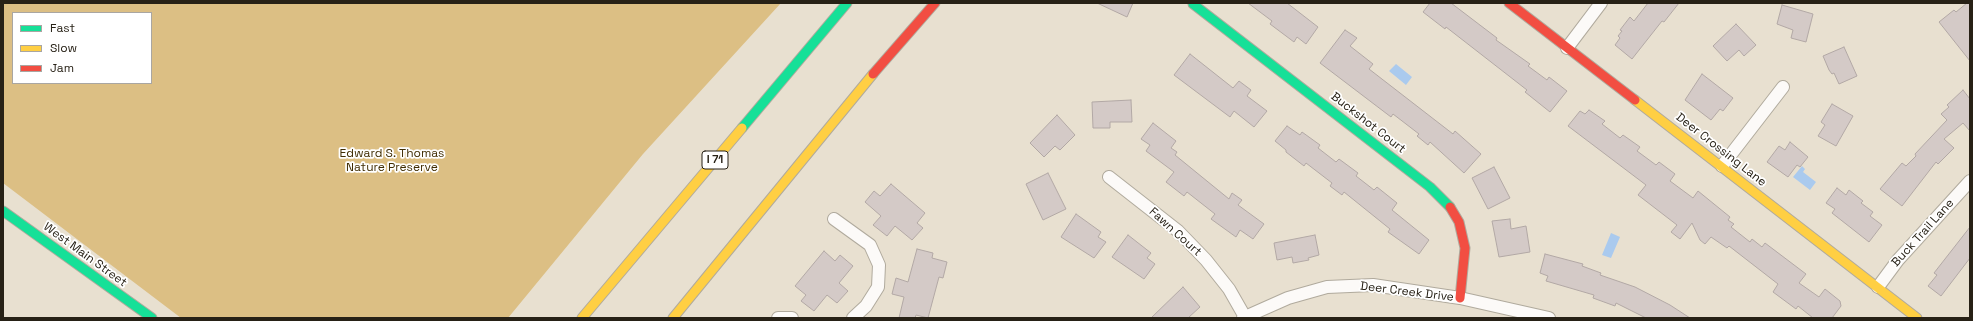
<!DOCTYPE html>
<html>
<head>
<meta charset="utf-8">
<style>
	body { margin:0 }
	#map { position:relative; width:1973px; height:321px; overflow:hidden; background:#e8e0d0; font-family:"Space Grotesk",sans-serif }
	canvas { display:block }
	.frame { position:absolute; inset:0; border:4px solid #272116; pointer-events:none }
	.legend { position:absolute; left:12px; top:12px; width:140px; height:72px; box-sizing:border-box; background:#fff; border:1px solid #a9a6a2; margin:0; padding:5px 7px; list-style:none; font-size:12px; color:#272116 }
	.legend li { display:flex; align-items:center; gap:8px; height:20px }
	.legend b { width:20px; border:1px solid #a9a6a2 }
</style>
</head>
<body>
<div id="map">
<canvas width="1973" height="321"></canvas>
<div class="frame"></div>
<ul class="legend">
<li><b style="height:5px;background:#16e098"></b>Fast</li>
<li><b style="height:5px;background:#ffcf43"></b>Slow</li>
<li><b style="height:5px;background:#f24e42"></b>Jam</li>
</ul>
</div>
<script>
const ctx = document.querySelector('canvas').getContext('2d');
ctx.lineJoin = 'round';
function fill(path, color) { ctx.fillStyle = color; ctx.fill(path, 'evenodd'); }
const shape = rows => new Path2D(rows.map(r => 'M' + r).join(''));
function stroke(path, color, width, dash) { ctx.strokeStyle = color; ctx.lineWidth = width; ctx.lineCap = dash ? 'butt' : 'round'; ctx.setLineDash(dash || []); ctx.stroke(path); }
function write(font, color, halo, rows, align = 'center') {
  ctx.font = font + ' "Space Grotesk",sans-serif'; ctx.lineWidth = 3.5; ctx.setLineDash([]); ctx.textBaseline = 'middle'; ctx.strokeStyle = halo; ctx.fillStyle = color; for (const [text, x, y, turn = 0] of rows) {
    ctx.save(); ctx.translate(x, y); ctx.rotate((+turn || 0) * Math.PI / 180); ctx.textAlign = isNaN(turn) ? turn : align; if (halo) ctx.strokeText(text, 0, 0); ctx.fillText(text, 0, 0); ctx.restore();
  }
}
fill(shape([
	[3,3,781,3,643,154,508,318,181,318,3,183],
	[13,13,151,13,151,83,13,83]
]), '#dcbf84');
fill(shape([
	[1396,64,1412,77,1406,85,1389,71],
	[1802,166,1805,169,1803,172,1816,182,1810,190,1793,177],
	[1611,233,1620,237,1611,258,1602,255]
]), '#aacaee');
const building = shape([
	[1097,3,1133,3,1127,17,1097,3],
	[1248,3,1287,3,1318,27,1306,44,1297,37,1294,42,1270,24,1272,21,1248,3],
	[1430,3,1451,3,1497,38,1496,40,1530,64,1528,66,1547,80,1549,77,1567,91,1550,112,1525,92,1527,90,1446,27,1445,29,1423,12,1430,3],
	[1648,3,1679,3,1664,22,1662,21,1632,59,1615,45,1620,38,1618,36,1622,31,1620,30,1630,17,1634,21,1648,3],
	[1967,3,1970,3,1970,61,1939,22,1954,10,1956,12,1967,3],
	[1782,5,1813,14,1806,42,1791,38,1793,30,1777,24,1782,5],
	[1736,24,1756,45,1744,56,1739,50,1727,61,1713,46,1736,24],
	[1345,30,1357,38,1350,46,1373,64,1369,69,1453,134,1455,131,1481,154,1464,173,1430,142,1428,145,1417,136,1419,134,1393,114,1391,117,1320,63,1345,30],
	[1844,47,1857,76,1839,84,1834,73,1832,74,1829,70,1823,56,1844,47],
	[1190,54,1233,88,1239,81,1251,90,1247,96,1267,111,1254,127,1234,111,1230,117,1174,75,1190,54],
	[1702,74,1733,98,1723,111,1720,109,1711,120,1685,100,1702,74],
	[1963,90,1970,99,1970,131,1963,123,1944,139,1954,148,1938,164,1936,162,1902,206,1880,189,1902,163,1906,166,1916,156,1915,154,1947,120,1941,114,1949,107,1947,105,1963,90],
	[1131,100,1132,122,1110,122,1110,128,1093,128,1092,102,1131,100],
	[1832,104,1853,116,1836,146,1818,136,1825,125,1821,122,1832,104],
	[1589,110,1605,121,1602,124,1620,138,1623,135,1640,147,1637,151,1656,165,1659,162,1675,174,1670,181,1693,198,1698,191,1730,217,1728,220,1734,224,1731,227,1750,242,1752,239,1762,247,1765,243,1806,274,1799,283,1819,297,1825,289,1840,301,1841,306,1832,318,1813,318,1798,306,1796,309,1773,292,1778,284,1729,246,1727,248,1711,237,1705,244,1700,240,1692,223,1680,239,1671,232,1677,225,1638,195,1646,185,1568,126,1580,111,1585,114,1589,110],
	[1057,115,1075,135,1060,150,1055,146,1044,157,1030,143,1057,115],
	[1153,123,1176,141,1171,148,1177,152,1175,155,1229,199,1232,193,1242,200,1238,205,1264,224,1253,239,1240,230,1236,237,1211,219,1215,214,1187,192,1184,196,1166,182,1174,172,1146,151,1150,145,1141,139,1153,123],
	[1287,126,1300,135,1302,132,1320,145,1318,148,1336,162,1339,159,1358,173,1356,176,1374,190,1377,187,1397,203,1392,210,1429,240,1419,254,1388,232,1390,229,1344,192,1342,195,1330,186,1332,183,1306,163,1304,166,1286,152,1286,150,1275,141,1287,126],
	[1790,142,1808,157,1800,167,1797,165,1788,177,1767,162,1779,146,1785,150,1790,142],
	[1494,167,1510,198,1488,209,1472,178,1494,167],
	[1048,173,1066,209,1043,220,1026,184,1048,173],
	[891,184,925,213,917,223,923,228,912,240,895,226,887,236,873,225,881,216,865,202,874,191,880,196,891,184],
	[1837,188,1846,195,1849,190,1863,201,1861,203,1873,212,1870,216,1882,225,1869,242,1832,213,1835,209,1826,203,1837,188],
	[1076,214,1101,232,1098,237,1106,242,1094,258,1061,237,1076,214],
	[1510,219,1511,229,1526,226,1530,252,1499,257,1492,221,1510,219],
	[1970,227,1970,258,1941,296,1928,286,1937,275,1934,273,1970,227],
	[1128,235,1151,253,1147,258,1155,264,1144,279,1112,257,1128,235],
	[1315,235,1319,255,1308,258,1309,260,1293,263,1292,257,1277,260,1274,243,1315,235],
	[917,249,933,253,932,258,947,262,943,278,939,277,928,318,916,315,915,318,899,318,904,297,892,294,896,278,908,282,917,249],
	[824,251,835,261,840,255,853,266,839,283,848,291,837,303,827,295,814,311,801,301,806,295,795,286,824,251],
	[1545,254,1583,264,1582,266,1601,273,1600,275,1635,287,1670,305,1690,318,1646,318,1616,303,1615,306,1593,298,1594,295,1546,281,1548,276,1540,273,1545,254],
	[1183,287,1200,307,1188,318,1151,318,1183,287]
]);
fill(building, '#d4cac7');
stroke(building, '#b2a8a5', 1);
const street = shape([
	[1567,48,1601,3],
	[1722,166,1783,87],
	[1109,177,1178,231,1206,260,1229,289,1245,317],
	[834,219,870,245,879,265,878,287,866,306,853,318],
	[1878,287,1898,260,1970,181],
	[778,318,792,318],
	[1243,318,1288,298,1327,287,1373,285,1460,298,1549,318]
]);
const fast = shape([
	[1193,4,1430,187,1450,207],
	[742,128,847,3],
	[3,211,152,318]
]);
const slow = shape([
	[1635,100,1917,318],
	[582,318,742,128],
	[673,318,873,74]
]);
const jam = shape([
	[1509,3,1635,100],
	[873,74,935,3],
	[1450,207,1459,222,1465,248,1460,298]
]);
stroke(street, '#b0aa9d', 14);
stroke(fast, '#b0aa9d', 11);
stroke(slow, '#b0aa9d', 11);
stroke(jam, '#b0aa9d', 11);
stroke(street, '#fcfaf8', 12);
stroke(fast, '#16e098', 9);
stroke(slow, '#ffcf43', 9);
stroke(jam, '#f24e42', 9);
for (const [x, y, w] of [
	[715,160,26]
]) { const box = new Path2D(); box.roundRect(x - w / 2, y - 9, w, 18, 3); ctx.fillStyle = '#fff'; ctx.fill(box); stroke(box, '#272116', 1); }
write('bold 11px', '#272116', null, [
	["I 71",715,160]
]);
write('12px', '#272116', '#fff', [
	["Buckshot Court",1368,123,38],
	["Deer Crossing Lane",1721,150,38],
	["Fawn Court",1175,232,42],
	["Buck Trail Lane",1923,233,-48],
	["West Main Street",85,255,36],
	["Deer Creek Drive",1407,292,7]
]);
write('12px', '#402d03', '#fff', [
	["Edward S. Thomas",392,154],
	["Nature Preserve",392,168]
]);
</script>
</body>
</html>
